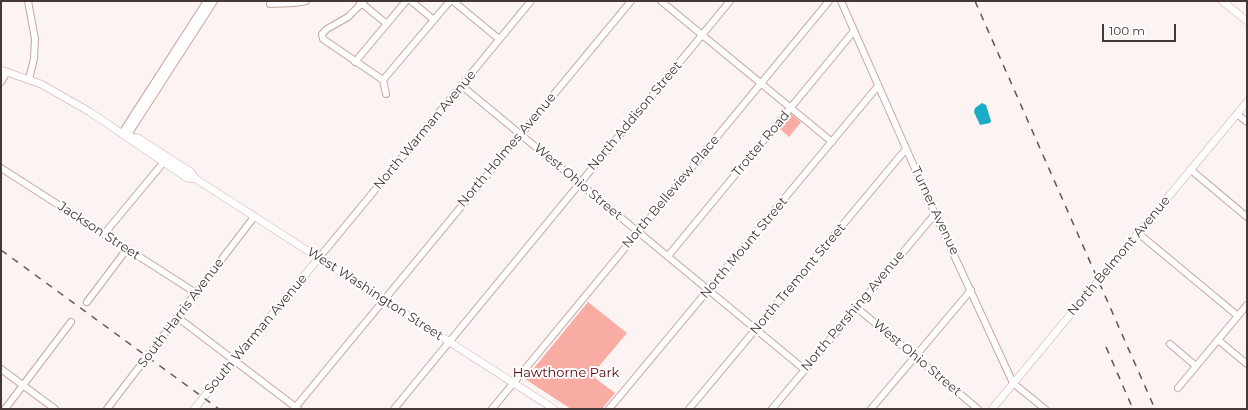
<!DOCTYPE html>
<html>
<head>
<meta charset="utf-8">
<style>
	body { margin:0 }
	#map { position:relative; width:1248px; height:410px; overflow:hidden; background:#fbf4f3; font-family:Montserrat,sans-serif }
	canvas { display:block }
	.frame { position:absolute; inset:0; border:2px solid #443735; pointer-events:none }
	.scale { position:absolute; left:1102px; top:24px; width:74px; height:18px; box-sizing:border-box; border:2px solid #443735; border-top:0; padding-left:5px; font-size:12px; line-height:14px; white-space:nowrap; color:#443735; -webkit-text-stroke:3px #fff; paint-order:stroke }
</style>
</head>
<body>
<div id="map">
<canvas width="1248" height="410"></canvas>
<div class="frame"></div>
<div class="scale">100 m</div>
</div>
<script>
const ctx = document.querySelector('canvas').getContext('2d');
ctx.lineJoin = 'round';
function fill(path, color) { ctx.fillStyle = color; ctx.fill(path, 'evenodd'); }
const shape = rows => new Path2D(rows.map(r => 'M' + r).join(''));
function stroke(path, color, width, dash) { ctx.strokeStyle = color; ctx.lineWidth = width; ctx.lineCap = dash ? 'butt' : 'round'; ctx.setLineDash(dash || []); ctx.stroke(path); }
function write(font, color, halo, rows, align = 'center') {
  ctx.font = font + ' Montserrat,sans-serif'; ctx.lineWidth = 4; ctx.setLineDash([]); ctx.textBaseline = 'middle'; ctx.strokeStyle = halo; ctx.fillStyle = color; for (const [text, x, y, turn = 0] of rows) {
    ctx.save(); ctx.translate(x, y); ctx.rotate((+turn || 0) * Math.PI / 180); ctx.textAlign = isNaN(turn) ? turn : align; if (halo) ctx.strokeText(text, 0, 0); ctx.fillText(text, 0, 0); ctx.restore();
  }
}
fill(shape([
	[790,113,801,122,789,137,778,127],
	[588,302,627,333,595,371,595,378,615,393,602,409,571,409,525,379]
]), '#f9aca3');
fill(shape([
	[982,103,986,105,991,121,990,123,980,125,974,112,975,108]
]), '#1cadc6');
const minor = shape([
	[28,1,35,39,34,59,29,79],
	[364,1,348,17,327,29,322,34,323,39,383,80],
	[411,1,434,20],
	[453,1,499,39],
	[661,1,832,142],
	[841,1,935,214,1013,383,1045,409],
	[360,2,387,24],
	[270,4,295,3,306,1],
	[355,62,406,1],
	[1,82,7,72],
	[462,86,805,370],
	[386,94,383,80,450,1],
	[1237,114,1247,122],
	[122,133,207,1],
	[127,136,214,1],
	[1,168,196,293],
	[1191,170,1247,217],
	[1138,233,1238,316],
	[104,234,163,163],
	[668,256,854,31],
	[318,259,531,1],
	[87,302,127,249],
	[857,308,978,409],
	[177,317,298,409],
	[1218,340,1247,364],
	[1170,344,1196,366],
	[1,369,55,409],
	[1178,388,1247,305],
	[5,409,71,322],
	[107,409,254,217],
	[294,409,631,1],
	[394,409,730,1],
	[492,409,829,1],
	[609,409,878,86],
	[689,409,906,149],
	[772,409,935,214],
	[871,409,971,290]
]);
const major = shape([
	[1222,1,1247,21],
	[1,70,41,84,90,112,187,178,196,179,554,409],
	[127,136,138,138,191,172,196,179],
	[194,409,318,259],
	[992,409,1247,102]
]);
stroke(minor, '#c6a5a1', 8);
stroke(major, '#c6a5a1', 8);
stroke(minor, '#fff', 6);
stroke(major, '#fff', 7);
stroke(shape([
	[975,1,1155,409],
	[1,250,219,409],
	[1106,347,1133,409]
]), '#625654', 1.5, [7, 7]);
write('13px', '#443735', '#fff', [
	["North Addison Street",635,116,-50],
	["North Warman Avenue",425,130,-50],
	["Trotter Road",761,144,-50],
	["North Holmes Avenue",507,150,-50],
	["West Ohio Street",578,182,40],
	["North Belleview Place",671,192,-50],
	["Turner Avenue",935,211,65],
	["Jackson Street",99,231,33],
	["North Mount Street",744,248,-50],
	["North Belmont Avenue",1119,256,-50],
	["North Tremont Street",798,279,-50],
	["West Washington Street",375,294,33],
	["North Pershing Avenue",853,311,-50],
	["South Harris Avenue",181,313,-53],
	["South Warman Avenue",256,334,-50],
	["West Ohio Street",917,358,40]
]);
write('13px', '#550003', '#fff', [
	["Hawthorne Park",566,373]
]);
</script>
</body>
</html>
